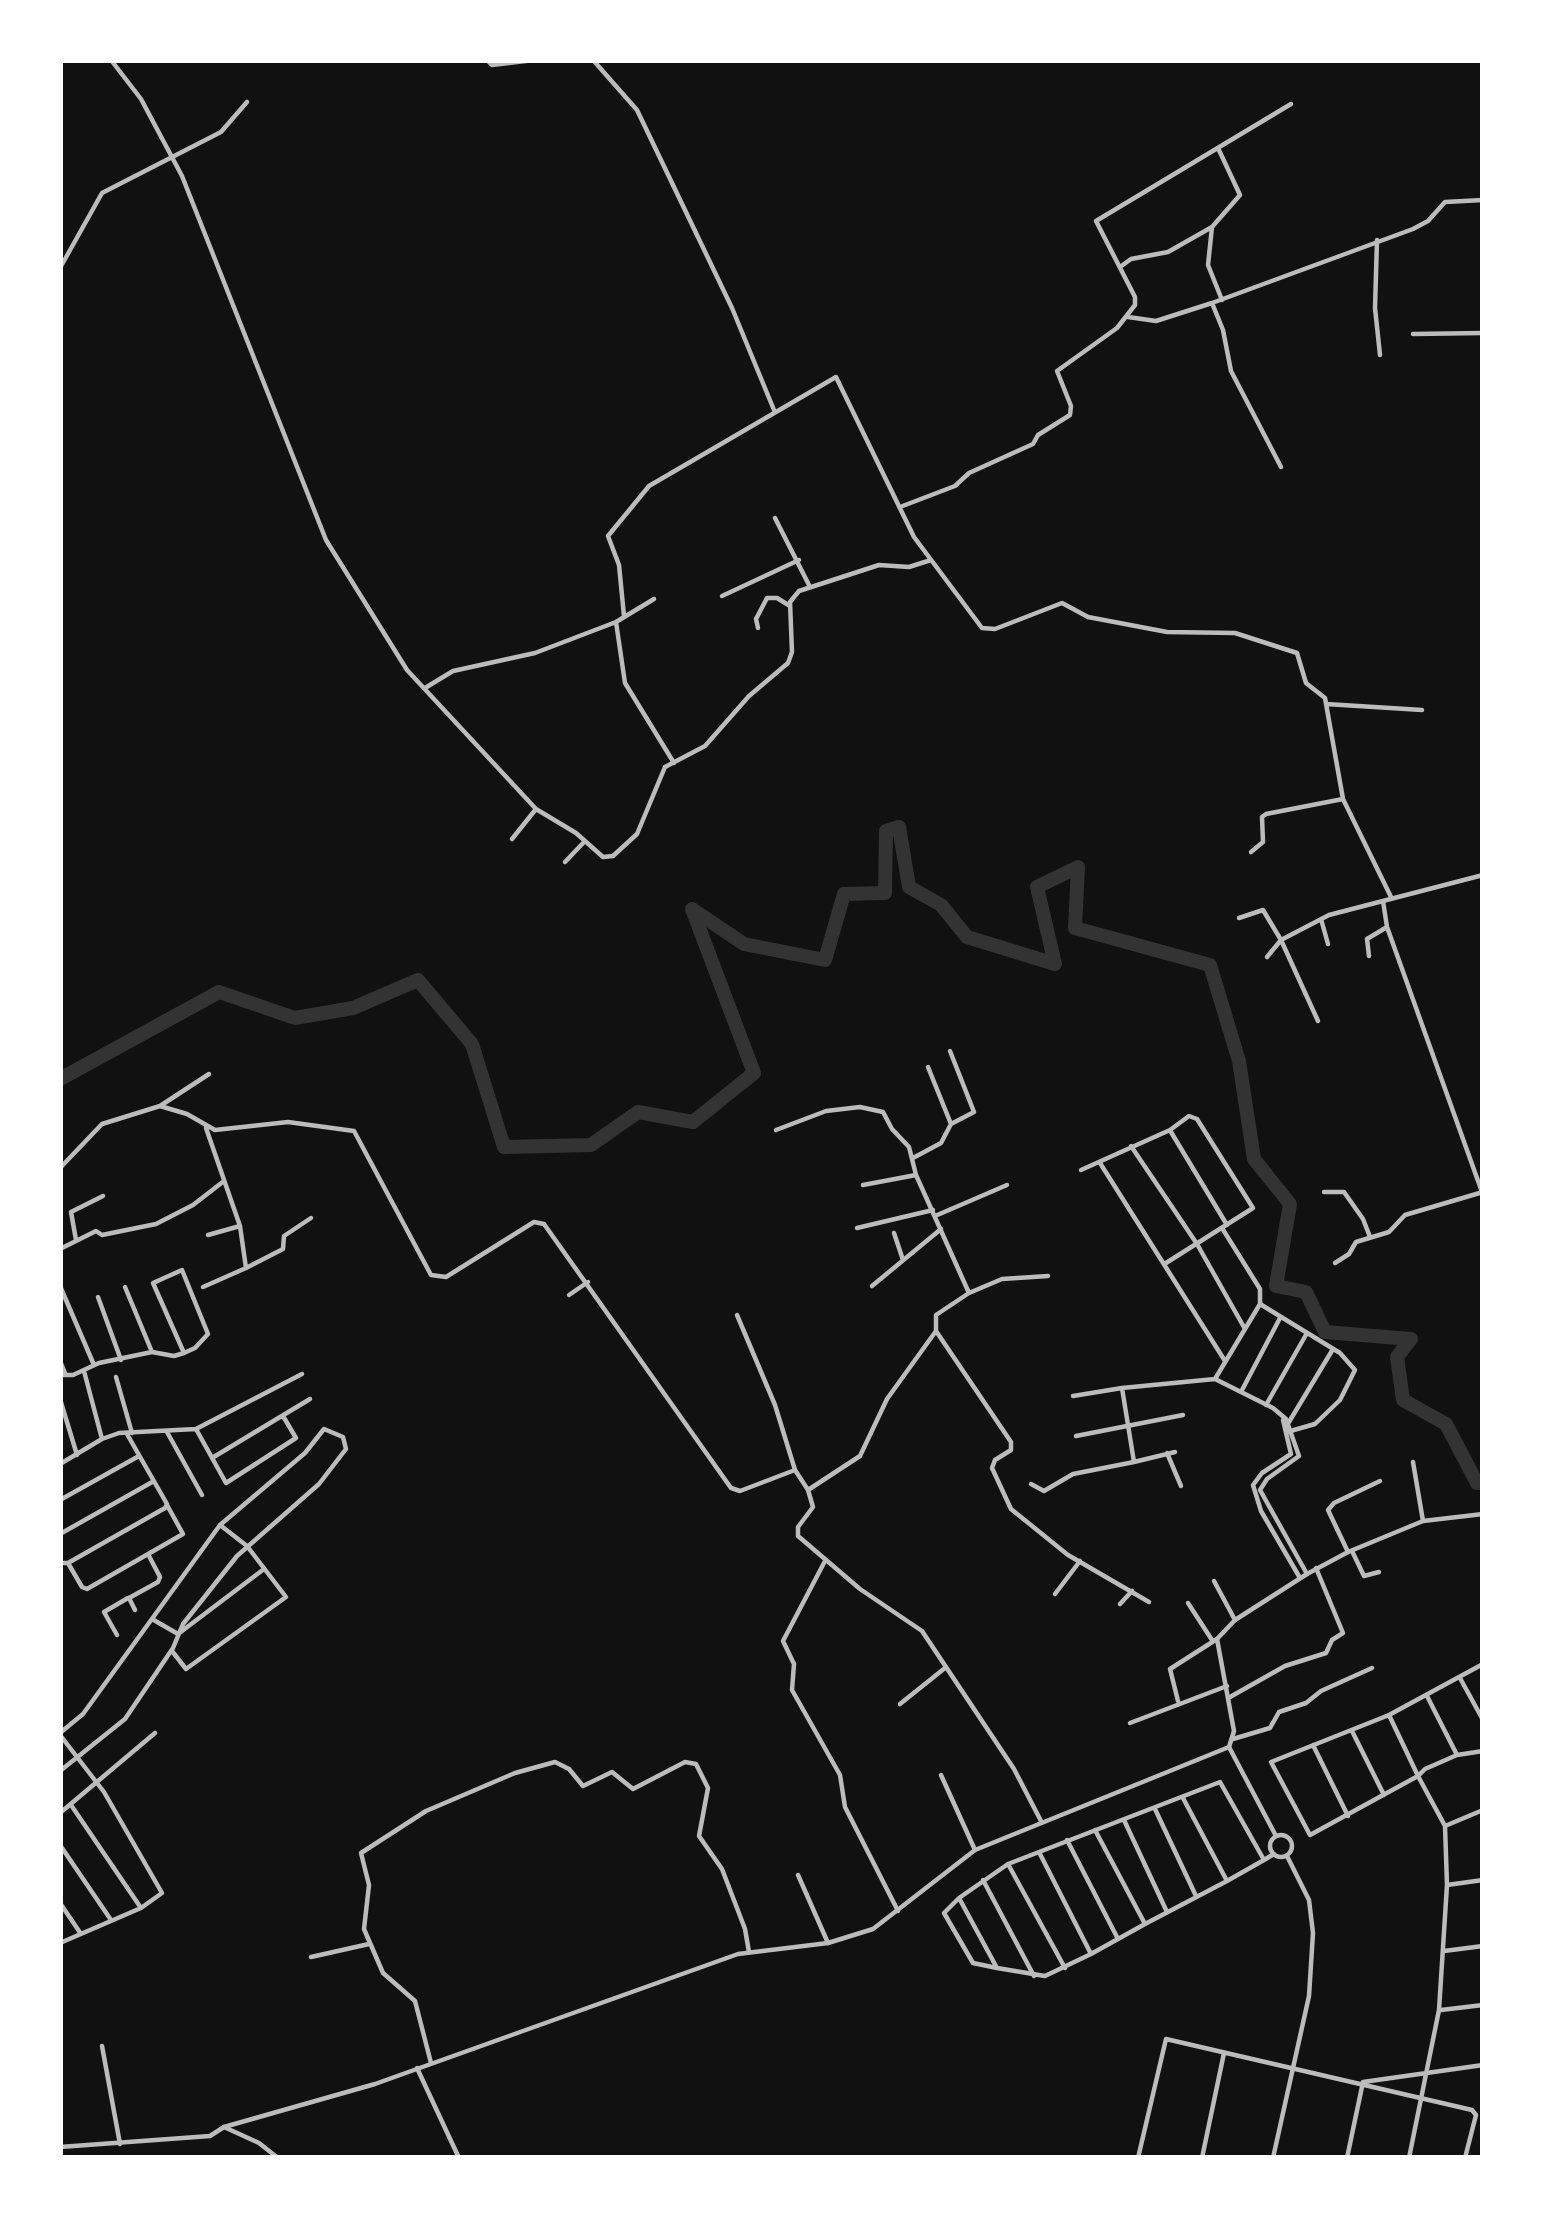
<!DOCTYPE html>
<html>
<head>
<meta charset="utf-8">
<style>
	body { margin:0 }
	#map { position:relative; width:1543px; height:2218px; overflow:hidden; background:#111; font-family:"PT Sans",sans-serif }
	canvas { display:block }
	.frame { position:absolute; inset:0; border:63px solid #fff; pointer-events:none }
</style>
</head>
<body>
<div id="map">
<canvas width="1543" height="2218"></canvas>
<div class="frame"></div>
</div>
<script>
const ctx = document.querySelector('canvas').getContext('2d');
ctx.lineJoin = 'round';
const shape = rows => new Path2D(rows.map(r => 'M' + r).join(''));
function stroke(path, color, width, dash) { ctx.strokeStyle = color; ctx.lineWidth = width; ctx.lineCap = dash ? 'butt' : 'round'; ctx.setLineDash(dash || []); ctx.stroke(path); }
stroke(shape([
	[60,1079,219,992,295,1018,353,1008,418,980,472,1044,504,1147,591,1145,638,1112,693,1122,754,1073,692,909,744,944,825,960,844,894,885,893,886,831,899,827,909,887,941,905,967,937,1055,964,1037,887,1078,867,1075,928,1210,965,1239,1061,1254,1159,1290,1204,1276,1286,1306,1292,1325,1332,1411,1339,1397,1357,1403,1400,1446,1424,1477,1483,1483,1482]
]), '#333', 14);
stroke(shape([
	[111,60,141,99,182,176,326,540,407,670,536,809,512,839],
	[487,60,492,65,534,60],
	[593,60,637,110,732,308,774,410],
	[1218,148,1240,195,1212,227,1208,265,1222,300],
	[1377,240,1375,308,1380,355],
	[1120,267,1131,259,1168,252,1212,227],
	[60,268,102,193,221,132,247,102],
	[1212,303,1223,330,1231,371,1281,467],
	[1128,317,1156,321,1212,303,1413,229,1428,221,1445,202,1483,200],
	[1413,334,1483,333],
	[900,507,955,486,969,473,1033,444,1038,435,1070,415,1071,406,1057,371,1117,328,1135,305,1135,297,1096,221,1291,104],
	[775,518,809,585],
	[722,596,799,560],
	[654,599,616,622,625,683,674,763],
	[624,616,619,565,608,536,649,486,836,377,914,537,982,628,995,629,1062,603,1088,617,1167,632,1235,633,1297,653,1306,683,1325,698,1343,799,1391,897],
	[758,628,756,619,767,598,777,598,790,606],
	[425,688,453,671,535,653,616,622],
	[1326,704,1422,710],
	[536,809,576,833,603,857,613,856,637,834,665,767,705,746,749,696,788,663,792,652,790,602,799,591,879,565,909,567,931,560],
	[1251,852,1263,842,1262,817,1266,814,1343,799],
	[565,862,585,841],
	[1239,918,1263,910,1281,940,1329,915,1483,875],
	[1321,919,1328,944],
	[1387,927,1482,1192],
	[1369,956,1367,939,1387,927,1383,901],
	[1267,957,1281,940,1318,1021],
	[928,1067,951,1124],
	[160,1106,209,1074],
	[206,1128,240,1226,246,1268,283,1249,284,1236,311,1218],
	[776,1130,826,1111,860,1107,883,1112,892,1129,909,1147,916,1175,969,1293,936,1315,936,1331,887,1399,860,1456,808,1490,813,1507,798,1527,798,1536,860,1589,922,1631,1014,1769,1041,1821],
	[1171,1132,1227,1225],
	[1131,1146,1197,1244,1245,1329],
	[913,1158,941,1143,951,1124,974,1112,950,1051],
	[1100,1163,1225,1361],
	[60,1168,102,1124,160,1106,187,1114,215,1130,288,1122,354,1131,431,1275,446,1277,534,1222,544,1224,731,1488,740,1491,795,1470,808,1490],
	[1081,1170,1170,1130,1189,1116,1197,1119,1253,1208,1166,1263],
	[863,1185,916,1175],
	[1324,1192,1344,1192,1363,1219,1370,1237],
	[935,1216,1007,1185],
	[857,1228,933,1210],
	[1222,1228,1260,1289,1260,1304],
	[894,1233,903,1260],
	[208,1235,240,1226],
	[76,1240,71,1212,103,1196],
	[60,1249,96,1231,102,1235,156,1224,193,1205,224,1181],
	[1335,1263,1349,1254,1356,1242,1389,1232,1405,1215,1483,1192],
	[60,1286,94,1365],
	[872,1286,941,1229],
	[125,1287,152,1352],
	[203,1287,246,1268],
	[969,1293,1002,1279,1048,1276],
	[569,1295,588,1282],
	[98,1297,121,1360],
	[737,1315,775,1405,795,1470],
	[936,1331,1011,1442,1011,1450,995,1460,992,1468,1011,1509,1068,1555,1149,1602],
	[60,1361,65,1373],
	[60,1375,73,1375,99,1363,152,1352,174,1356,184,1353,195,1348,208,1334,182,1270,153,1283,184,1353],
	[116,1377,132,1433],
	[1215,1379,1260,1304,1340,1353,1355,1370,1340,1400,1315,1424,1287,1432],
	[1241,1392,1280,1318],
	[1073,1396,1122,1388],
	[60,1399,77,1455],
	[1266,1405,1307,1333],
	[1283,1420,1291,1454,1262,1473,1253,1485,1261,1511,1300,1578],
	[1289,1422,1333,1349],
	[196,1429,226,1483,296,1438,283,1416],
	[167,1432,202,1495],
	[1076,1436,1183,1415],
	[102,1439,119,1433,196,1429,302,1374],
	[1175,1452,1134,1462,1122,1388,1215,1379,1273,1408,1286,1419,1299,1456,1267,1479,1260,1490,1307,1574],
	[1167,1453,1181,1486],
	[212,1458,310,1399],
	[1413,1462,1423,1521],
	[60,1464,102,1439,84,1371],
	[1031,1484,1044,1491,1073,1474,1134,1462],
	[60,1500,139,1456],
	[60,1534,154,1481],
	[1352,1551,1364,1576,1379,1572],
	[1348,1552,1328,1510,1334,1503,1380,1481],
	[825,1561,783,1641,794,1664,792,1690,840,1775,845,1807,898,1911],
	[60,1563,68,1563,82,1587,87,1589,183,1534,167,1505],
	[68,1563,165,1508,167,1504,127,1434],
	[1214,1581,1235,1620],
	[1055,1594,1080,1561],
	[1188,1603,1212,1640],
	[1120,1604,1132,1591],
	[135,1610,129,1598,158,1582,160,1577,148,1554],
	[152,1619,178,1634,264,1569],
	[117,1635,104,1612,128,1598],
	[172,1651,186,1669,286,1597,247,1546,220,1525],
	[1460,1678,1483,1720],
	[1427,1696,1457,1755],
	[1230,1697,1285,1666,1326,1653,1332,1640,1343,1633,1316,1568],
	[1178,1701,1170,1669,1217,1639],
	[900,1704,945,1668],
	[1389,1715,1483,1664],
	[1130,1723,1227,1686],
	[1352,1731,1384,1795],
	[60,1733,83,1714,220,1525,305,1453,324,1429,343,1437,346,1449,319,1484,237,1556,183,1624,173,1648,125,1719,60,1771],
	[60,1735,104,1792,162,1893,141,1908,60,1943],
	[1233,1739,1270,1728,1279,1712,1306,1703,1321,1691,1372,1668],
	[1313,1745,1348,1816],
	[1229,1747,1276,1836],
	[941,1775,975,1850],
	[1183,1798,1227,1881],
	[71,1805,141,1908],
	[1155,1809,1196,1896],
	[60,1813,155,1733],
	[1124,1820,1167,1912],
	[1445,1826,1483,1810],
	[1095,1830,1145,1924],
	'1270 1846a11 11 0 1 1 22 0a11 11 0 1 1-22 0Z',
	[1067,1840,1118,1939],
	[60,1845,111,1920],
	[1039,1852,1091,1954],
	[1264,1860,1220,1782,1008,1864,959,1898,997,1968,1045,1976,1091,1954,1145,1924,1227,1881,1264,1860,1274,1854],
	[1008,1864,1065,1968],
	[798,1875,828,1943],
	[983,1880,1034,1976],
	[1447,1885,1483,1880],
	[958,1899,944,1913,973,1963,997,1968],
	[60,1903,81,1934],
	[1444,1951,1483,1946],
	[311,1957,369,1944],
	[1441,2010,1483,2005],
	[102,2046,120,2144],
	[431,2063,415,2001,383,1973,364,1929,369,1885,361,1853,426,1811,515,1773,555,1762,569,1769,583,1786,612,1772,633,1789,685,1762,696,1764,708,1788,699,1836,722,1869,745,1929,749,1952],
	[417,2068,459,2158],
	[224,2127,259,2143,278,2158],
	[1138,2158,1166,2039,1472,2110,1476,2115,1465,2158],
	[1202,2158,1224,2053],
	[1273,2158,1309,1996,1313,1933,1309,1900,1287,1856],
	[1347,2158,1363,2082,1483,2065],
	[1409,2158,1439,2010,1447,1885,1445,1826,1418,1776,1389,1715,1271,1762,1310,1835,1418,1776,1425,1769,1457,1755,1483,1751]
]), '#bcbcbc', 4.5);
stroke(shape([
	[60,2147,210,2136,224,2127,375,2084,738,1954,828,1943,873,1929,975,1850,1229,1747,1234,1731,1217,1639,1235,1620,1307,1574,1348,1552,1423,1521,1483,1514]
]), '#bcbcbc', 4.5);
</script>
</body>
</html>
